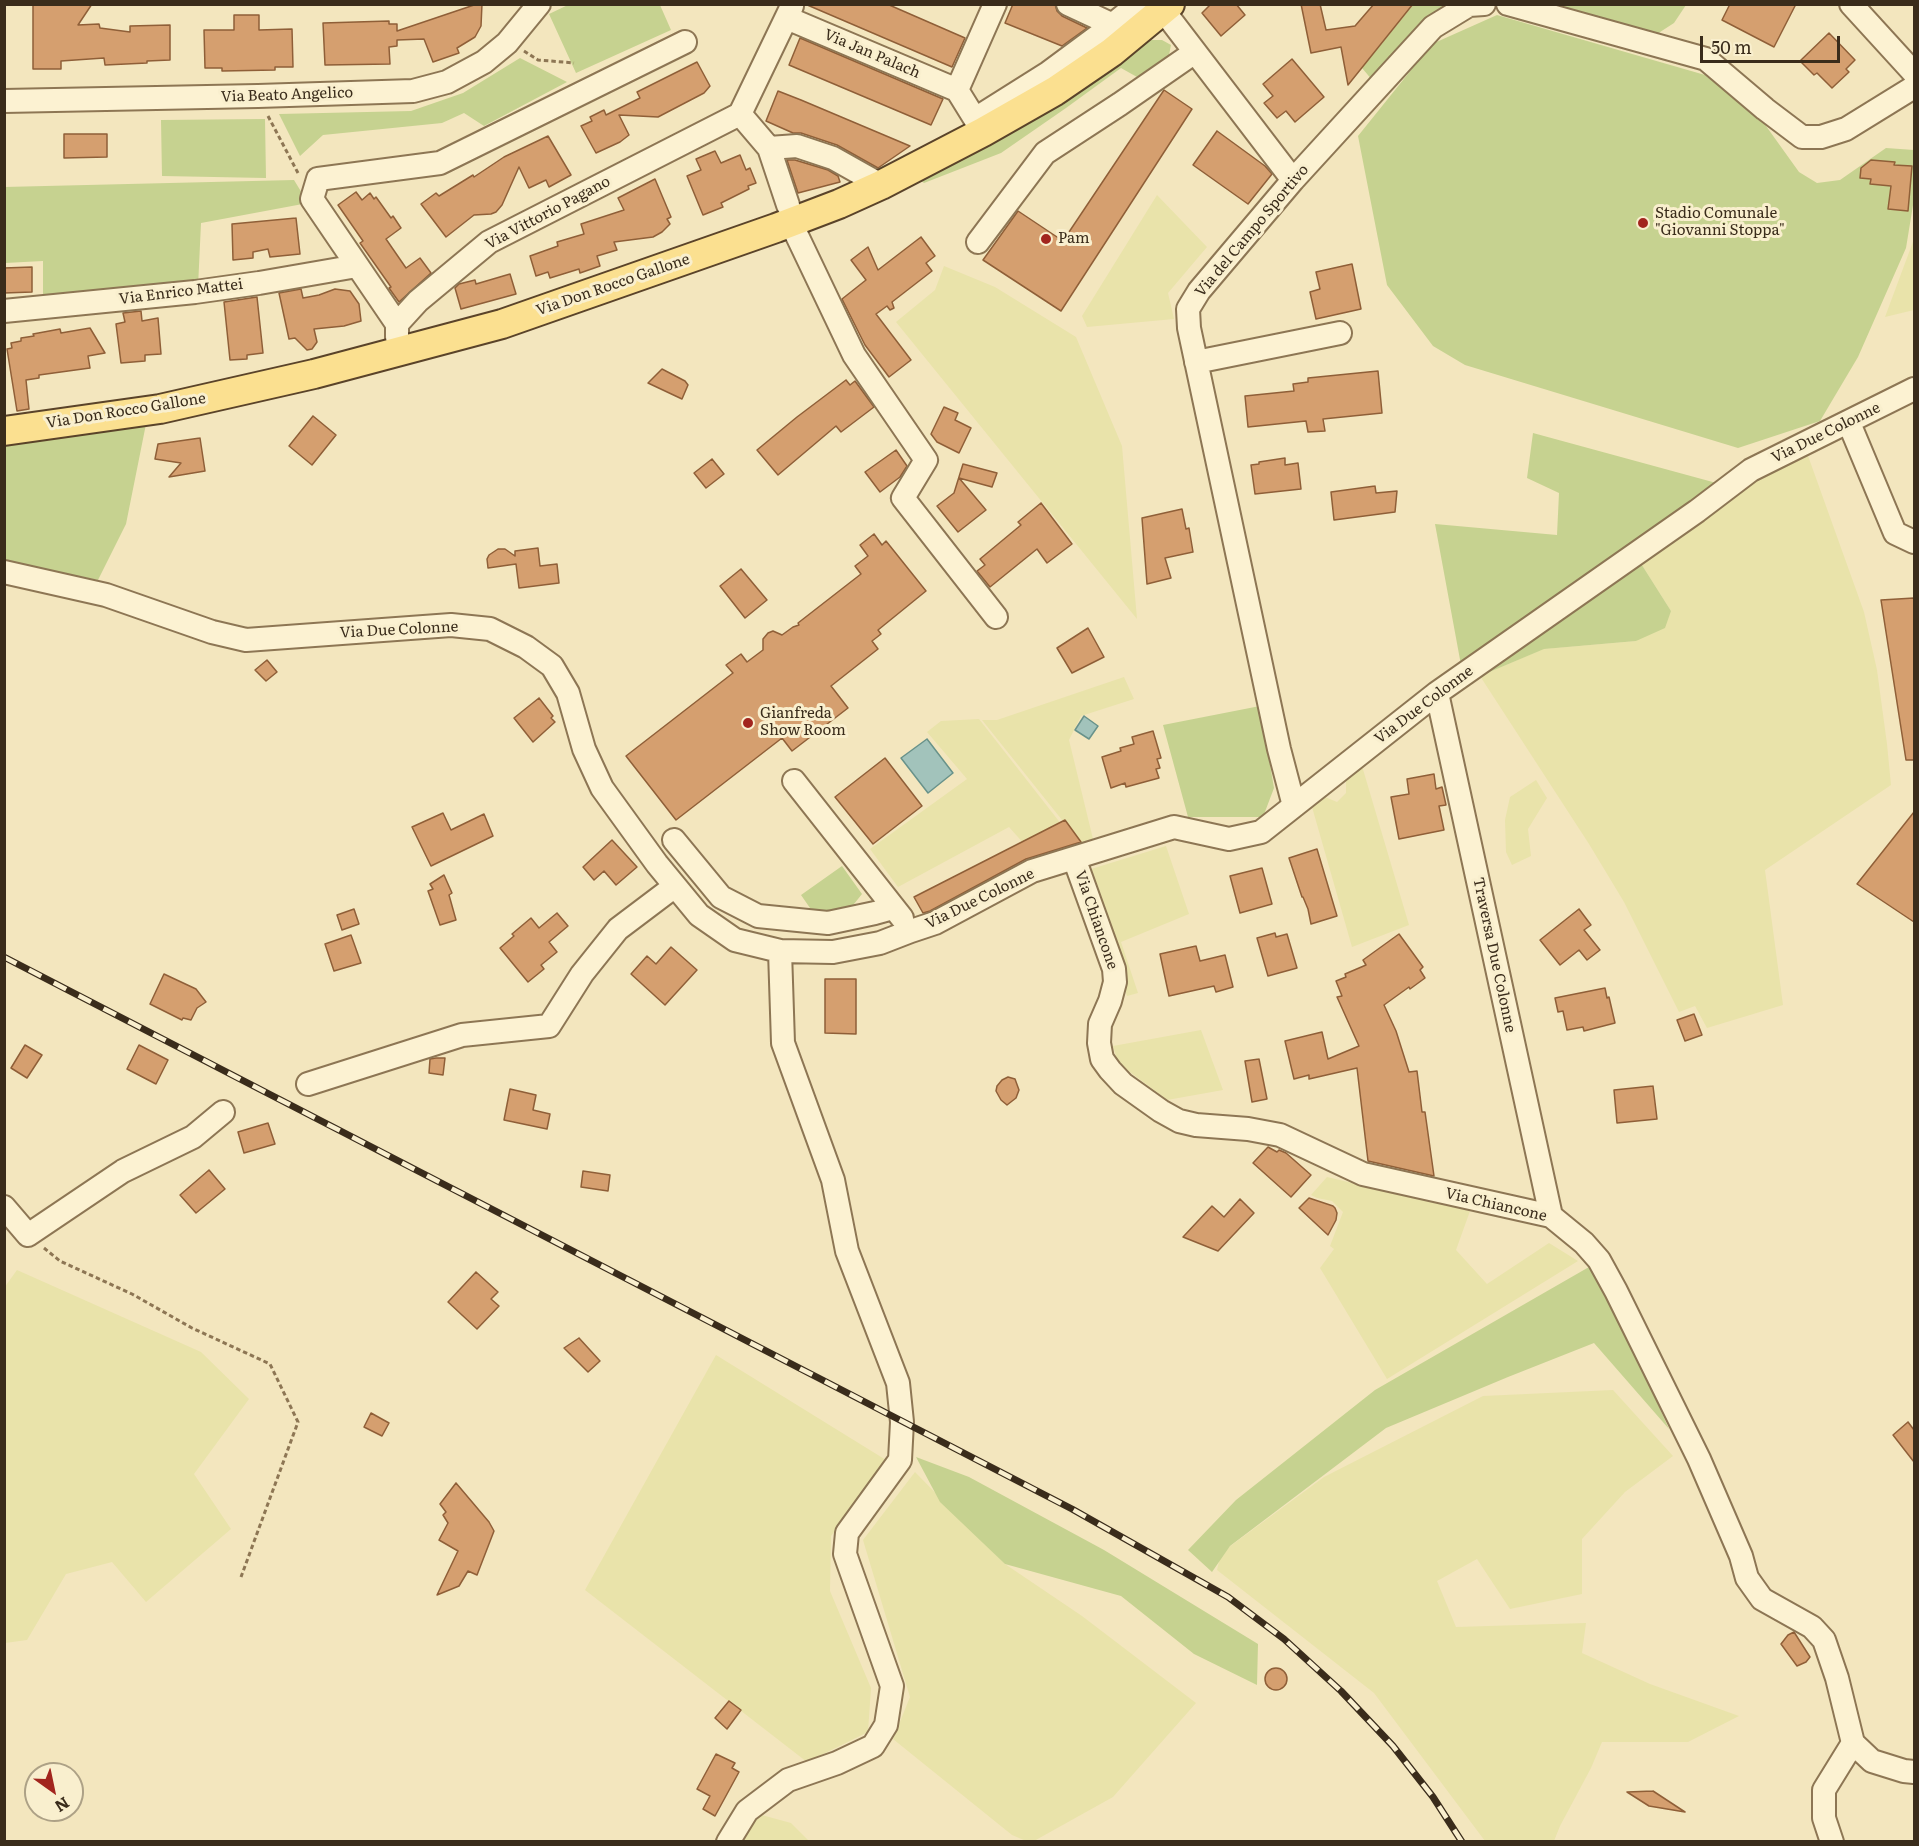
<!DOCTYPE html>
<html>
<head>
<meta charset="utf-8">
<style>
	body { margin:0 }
	#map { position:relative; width:1919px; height:1846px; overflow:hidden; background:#f3e6be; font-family:Literata,serif }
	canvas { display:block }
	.frame { position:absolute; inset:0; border:6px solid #3a2c1b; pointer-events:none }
	.north { position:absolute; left:24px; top:1762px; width:60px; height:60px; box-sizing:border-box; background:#f9efce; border:2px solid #ada186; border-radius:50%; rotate:147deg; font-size:16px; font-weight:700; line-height:24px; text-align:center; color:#3a2c1b }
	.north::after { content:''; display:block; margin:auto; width:21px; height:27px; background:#a2251e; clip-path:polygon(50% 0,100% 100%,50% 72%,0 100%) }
	.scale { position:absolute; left:1700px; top:36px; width:140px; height:27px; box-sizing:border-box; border:3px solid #3a2c1b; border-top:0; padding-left:8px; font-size:18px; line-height:21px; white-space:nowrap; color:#3a2c1b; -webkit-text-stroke:4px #f9efce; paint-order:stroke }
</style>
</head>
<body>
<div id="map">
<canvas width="1919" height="1846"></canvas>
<div class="frame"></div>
<div class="north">N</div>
<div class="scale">50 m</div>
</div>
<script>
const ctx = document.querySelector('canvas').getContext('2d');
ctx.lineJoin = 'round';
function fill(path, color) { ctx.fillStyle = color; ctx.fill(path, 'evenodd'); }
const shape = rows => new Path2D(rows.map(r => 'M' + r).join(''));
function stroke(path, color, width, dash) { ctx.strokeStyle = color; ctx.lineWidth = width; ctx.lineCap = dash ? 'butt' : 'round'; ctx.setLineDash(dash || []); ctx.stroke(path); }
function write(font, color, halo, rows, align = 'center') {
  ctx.font = font + ' Literata,serif'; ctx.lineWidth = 6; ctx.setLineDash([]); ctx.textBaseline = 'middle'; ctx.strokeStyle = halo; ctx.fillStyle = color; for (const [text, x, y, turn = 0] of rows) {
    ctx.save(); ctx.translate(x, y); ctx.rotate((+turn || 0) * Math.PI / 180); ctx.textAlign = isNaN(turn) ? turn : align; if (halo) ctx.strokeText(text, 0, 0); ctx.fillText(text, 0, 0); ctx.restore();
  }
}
fill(shape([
	[1157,195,1207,247,1168,293,1174,319,1087,327,1082,316],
	[1914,239,1914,310,1885,317],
	[944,266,995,287,1076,337,1122,446,1137,619,896,322,935,290],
	[1807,453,1864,612,1877,670,1887,744,1891,785,1765,870,1783,1005,1707,1028,1695,1006,1679,1012,1624,902,1589,844,1480,676,1543,649,1636,641,1671,611,1640,562,1737,488],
	[1124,677,1134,699,1081,716,1069,740,1093,839,1082,845,982,720,997,720],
	[979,719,1076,843,1034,855,1009,827,898,887,870,849,967,779,927,732,941,721],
	[1362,766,1409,925,1352,947,1312,807,1325,797,1337,802,1346,793,1346,778],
	[1536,780,1547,798,1528,829,1531,856,1512,865,1506,852,1505,820,1510,797],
	[1166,846,1189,914,1121,942,1138,993,1127,996,1088,870],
	[1201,1030,1223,1090,1167,1100,1118,1063,1113,1046],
	[1327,1177,1470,1211,1456,1250,1487,1284,1549,1243,1578,1261,1387,1379,1320,1268,1334,1249,1330,1246,1343,1212,1332,1201,1317,1198,1311,1195],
	[17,1270,201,1352,249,1399,194,1474,231,1529,146,1602,112,1562,66,1574,27,1640,5,1643,4,1288],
	[716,1355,886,1460,831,1536,830,1591,871,1688,868,1732,807,1762,585,1590],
	[1613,1390,1673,1456,1625,1492,1582,1539,1582,1594,1510,1609,1477,1559,1437,1581,1456,1627,1586,1623,1582,1653,1650,1684,1739,1716,1688,1742,1602,1742,1591,1768,1560,1826,1554,1841,1485,1841,1374,1693,1217,1570,1221,1553,1324,1477,1483,1396],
	[915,1472,1005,1564,1082,1616,1196,1703,1113,1797,1034,1841,1026,1841,1012,1835,893,1739,910,1697,863,1540],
	[747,1811,791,1823,809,1841,737,1842]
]), '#e9e3aa');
fill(shape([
	[570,4,660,5,671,30,576,73,549,14],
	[1413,5,1451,5,1373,81,1362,68],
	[1555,5,1686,5,1674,23,1657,34],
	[1497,15,1705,75,1761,119,1799,172,1817,183,1840,180,1886,148,1914,150,1914,199,1906,248,1858,357,1820,421,1738,448,1465,365,1433,346,1387,285,1358,136,1432,44],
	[1151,40,1162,40,1171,45,1169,55,1137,77,1121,68,1066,108,1001,153,924,183,920,180,1121,61],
	[520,58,567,82,484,126,464,113,442,123,323,135,300,156,279,114,411,111,463,93],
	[265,119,266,178,162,176,161,120],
	[294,180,308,203,201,223,198,287,43,300,43,261,5,263,4,187],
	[146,424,126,524,98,580,5,562,5,443,44,441],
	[1533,433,1720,484,1461,665,1435,524,1557,535,1559,493,1527,478],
	[1640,562,1671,611,1665,628,1636,641,1544,649,1480,676],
	[1260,706,1274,788,1263,817,1188,817,1163,725],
	[842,866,862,894,850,909,818,912,810,908,801,895],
	[1589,1267,1615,1309,1669,1429,1594,1343,1508,1377,1386,1428,1230,1546,1212,1572,1188,1550,1236,1500,1375,1390],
	[916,1457,969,1477,1104,1550,1258,1644,1257,1685,1194,1654,1121,1596,1005,1564,940,1502]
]), '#c6d290');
const water = shape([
	[1084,716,1098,726,1089,739,1075,730,1084,716],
	[927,739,953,773,928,793,901,758,927,739]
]);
fill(water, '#a2c3bb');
stroke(water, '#68928a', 1.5);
const building = shape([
	[33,4,92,4,78,25,99,24,100,28,130,32,130,26,170,25,170,60,147,61,147,63,105,65,104,58,61,61,61,69,33,69,33,4],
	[477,4,482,4,481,26,475,37,457,48,459,53,433,62,424,39,397,40,397,46,389,47,390,64,325,65,323,23,389,21,389,24,397,24,397,31,477,4],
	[805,4,887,4,965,38,952,67,805,4],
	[1013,4,1055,4,1057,11,1062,16,1087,28,1062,46,1005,23,1013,4],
	[1211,4,1236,4,1245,15,1221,36,1202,13,1211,4],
	[1301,4,1320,4,1326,30,1355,26,1374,4,1413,4,1348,85,1341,47,1311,53,1301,4],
	[1730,4,1796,4,1774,47,1722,20,1730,4],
	[234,15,259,15,259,30,292,29,293,67,275,67,275,70,222,71,222,68,205,68,204,30,234,30,234,15],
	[1829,33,1855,60,1846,69,1849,72,1832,88,1817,73,1814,75,1800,61,1829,33],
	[800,38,943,99,931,125,789,65,800,38],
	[1292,59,1324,97,1295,122,1286,111,1277,118,1264,103,1273,96,1263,84,1292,59],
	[697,62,710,86,704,93,658,117,619,115,629,135,620,142,596,153,581,126,592,121,590,117,604,110,606,115,640,98,637,92,697,62],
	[1164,90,1192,109,1061,311,983,260,1018,211,1063,241,1164,90],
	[778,91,801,100,910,146,878,168,837,145,801,133,793,133,766,121,778,91],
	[1217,131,1265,166,1272,174,1248,204,1193,165,1217,131],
	[64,134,107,134,107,157,64,158,64,134],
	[548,136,571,175,549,187,546,180,529,188,519,167,502,205,496,212,491,214,474,215,446,237,421,204,436,193,439,196,473,175,474,177,504,157,548,136],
	[715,151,721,163,740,155,746,170,750,168,756,183,748,186,749,189,721,203,723,207,703,215,687,176,701,170,696,159,715,151],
	[787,160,795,160,828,170,838,176,840,182,798,193,787,160],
	[1871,160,1895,162,1894,165,1912,166,1908,211,1888,209,1891,186,1870,184,1871,179,1860,178,1861,168,1871,160],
	[655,179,671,217,667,219,670,224,662,232,653,237,614,242,617,250,597,256,600,266,580,273,579,269,550,278,548,272,536,276,530,256,558,246,557,242,584,234,581,224,624,210,618,198,655,179],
	[356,192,362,200,370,193,374,199,376,197,391,218,393,216,401,228,386,239,406,268,420,258,431,273,399,302,389,288,391,287,360,243,363,241,338,205,356,192],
	[296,218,300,254,270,257,268,249,253,252,253,258,233,260,232,224,296,218],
	[921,237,935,256,926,263,932,271,892,302,894,308,890,310,887,306,876,314,911,360,889,377,865,345,842,299,866,280,851,260,868,247,878,270,921,237],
	[1352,264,1361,309,1316,319,1310,292,1320,289,1316,272,1352,264],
	[32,267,32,292,4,293,4,268,32,267],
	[510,274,516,294,461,309,455,288,459,284,475,280,476,284,510,274],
	[301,289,303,298,319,295,335,289,350,291,359,304,361,321,344,326,314,329,317,342,312,349,307,350,295,338,289,339,279,293,301,289],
	[257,297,263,353,247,355,247,359,230,360,224,302,257,297],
	[141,311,142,321,158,318,161,354,145,355,145,361,121,363,116,324,125,322,123,313,141,311],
	[90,328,105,353,88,356,90,368,39,375,39,378,26,380,29,409,17,411,7,349,12,348,11,343,21,341,21,338,34,336,33,334,60,329,61,333,90,328],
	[662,369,685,381,688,385,682,399,648,383,662,369],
	[1378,371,1382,413,1323,419,1325,431,1308,432,1306,421,1248,427,1245,396,1294,391,1293,384,1308,382,1308,378,1378,371],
	[846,380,850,385,855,381,874,407,841,432,836,426,778,475,757,450,797,417,846,380],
	[944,407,958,413,955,420,971,428,959,453,937,442,931,434,944,407],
	[313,416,336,435,312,465,289,446,313,416],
	[200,438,205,471,169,477,181,463,155,459,158,444,200,438],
	[896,450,907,466,900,477,880,492,865,472,896,450],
	[1285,458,1285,465,1298,463,1301,489,1255,494,1251,465,1259,464,1259,462,1285,458],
	[712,459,724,474,706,488,694,473,712,459],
	[963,464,997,473,992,487,959,478,986,510,958,532,937,506,954,493,963,464],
	[1375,486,1376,493,1397,491,1395,512,1334,520,1331,492,1375,486],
	[1041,503,1072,544,1047,563,1037,549,990,587,977,571,985,565,980,559,1021,525,1018,522,1041,503],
	[1182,509,1186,529,1189,528,1193,552,1165,558,1171,578,1147,584,1142,518,1182,509],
	[874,534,882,545,886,541,926,591,878,630,881,634,872,641,878,649,831,686,848,708,792,751,782,738,676,820,626,756,733,673,726,665,741,654,747,662,763,650,763,639,768,633,773,631,782,635,793,627,799,625,798,623,861,574,855,566,868,556,860,545,874,534],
	[538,548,540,566,557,564,559,583,519,588,516,564,488,568,487,559,489,555,498,549,505,549,515,556,515,551,538,548],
	[741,569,767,600,745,618,720,586,741,569],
	[1914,598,1914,760,1906,760,1881,600,1914,598],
	[1088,628,1104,657,1072,673,1057,648,1088,628],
	[267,660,277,672,266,681,255,670,267,660],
	[539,698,553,716,551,718,555,722,533,742,514,718,539,698],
	[1153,731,1161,758,1157,759,1160,768,1156,769,1159,778,1126,787,1125,783,1111,788,1102,757,1121,751,1120,748,1134,744,1132,737,1153,731],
	[885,758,922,806,873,844,835,797,885,758],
	[1434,774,1436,789,1442,787,1446,805,1439,806,1444,830,1399,839,1391,797,1409,794,1407,779,1434,774],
	[1914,812,1914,922,1857,884,1914,812],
	[443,813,451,830,484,814,493,836,431,866,412,827,443,813],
	[1065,820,1081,842,1026,859,930,911,923,913,914,897,1065,820],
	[612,840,637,867,616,885,604,871,594,880,583,867,612,840],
	[1317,849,1337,916,1311,924,1308,909,1303,897,1302,897,1289,858,1317,849],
	[1262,868,1272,904,1240,913,1230,876,1262,868],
	[444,875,452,893,449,895,456,920,440,925,428,891,433,889,430,884,444,875],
	[354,909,359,924,342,930,337,915,354,909],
	[1579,909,1591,925,1584,930,1600,950,1587,960,1579,950,1560,965,1540,940,1579,909],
	[557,913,568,926,549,942,557,952,541,965,544,969,528,982,500,948,514,936,512,934,531,918,539,928,557,913],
	[1275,933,1276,937,1287,934,1297,968,1268,976,1257,938,1275,933],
	[1399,934,1423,967,1420,970,1425,978,1410,989,1409,987,1384,1005,1396,1031,1409,1072,1417,1071,1422,1112,1425,1112,1434,1176,1368,1161,1357,1068,1309,1079,1309,1075,1294,1079,1285,1041,1322,1032,1328,1059,1359,1046,1337,997,1342,996,1336,981,1346,977,1345,974,1366,965,1363,960,1399,934],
	[351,935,361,963,334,971,325,944,351,935],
	[1196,946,1200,961,1225,955,1233,987,1216,992,1214,986,1169,996,1160,954,1196,946],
	[671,947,697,970,665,1005,631,974,647,956,656,964,671,947],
	[164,974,196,989,206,1002,197,1008,191,1020,183,1018,182,1020,150,1004,164,974],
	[825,979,856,979,856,1034,825,1033,825,979],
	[1605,988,1607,998,1609,997,1615,1023,1584,1031,1583,1027,1567,1030,1563,1011,1558,1012,1555,998,1605,988],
	[1694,1014,1702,1035,1685,1041,1677,1020,1694,1014],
	[25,1045,42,1055,27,1078,11,1068,25,1045],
	[139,1045,168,1060,156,1084,127,1069,139,1045],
	[436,1058,445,1058,443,1075,429,1073,430,1059,436,1058],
	[1259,1059,1267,1099,1252,1102,1245,1061,1259,1059],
	[1008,1077,1015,1079,1019,1090,1016,1098,1007,1105,1001,1100,996,1091,997,1086,1002,1080,1008,1077],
	[1653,1086,1657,1119,1617,1123,1614,1090,1653,1086],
	[510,1089,536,1095,533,1110,550,1114,547,1129,504,1120,510,1089],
	[268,1123,275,1144,244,1153,238,1132,268,1123],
	[1268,1147,1277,1152,1279,1150,1286,1153,1311,1175,1291,1197,1253,1163,1268,1147],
	[209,1170,225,1189,196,1213,180,1195,209,1170],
	[583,1171,610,1175,608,1191,581,1187,583,1171],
	[1309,1198,1333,1206,1335,1208,1337,1213,1336,1220,1328,1235,1299,1208,1309,1198],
	[1240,1199,1254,1213,1218,1251,1183,1237,1212,1206,1224,1217,1240,1199],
	[476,1272,498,1292,491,1299,499,1306,477,1329,448,1302,476,1272],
	[579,1338,600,1361,588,1372,564,1348,579,1338],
	[371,1413,389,1423,382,1436,364,1427,371,1413],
	[1908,1422,1914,1430,1914,1462,1893,1435,1908,1422],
	[456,1483,489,1522,494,1531,477,1575,468,1571,459,1586,437,1595,458,1551,439,1540,448,1523,443,1515,446,1512,440,1504,456,1483],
	[1794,1632,1810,1657,1806,1662,1797,1666,1781,1644,1788,1635,1794,1632],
	'1265 1679a11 11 0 1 1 22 0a11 11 0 1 1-22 0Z',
	[729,1701,741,1710,727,1729,715,1718,729,1701],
	[716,1754,735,1763,732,1768,739,1772,715,1816,703,1809,710,1796,697,1789,716,1754],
	[1653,1791,1685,1812,1649,1806,1627,1792,1653,1791]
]);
fill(building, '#d59f6f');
stroke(building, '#8f5f38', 1.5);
const minor = shape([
	[1068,4,1113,25],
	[1508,4,1706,59,1765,109,1802,137,1821,137,1846,129,1914,87],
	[1851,4,1914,73],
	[1163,10,1293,180],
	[787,18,957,90],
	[4,101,258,96,413,91,447,82,484,62,507,43,539,4],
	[740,114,769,148,797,146,833,158,881,185],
	[740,114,792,6],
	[975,119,1048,73,1106,30,1138,4],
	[983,132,957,90,995,4],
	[769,148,788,205],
	[791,223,854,355,926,460,903,498,996,617],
	[978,242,1045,153,1120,104,1195,52],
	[4,311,195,292,259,283,357,266],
	[397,324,312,199,318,179,440,163,685,42],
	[397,337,397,324,418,301,489,242,740,114],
	[1196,362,1340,333],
	[1849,423,1895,533,1914,542],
	[4,572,106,595,212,632,246,640,451,625,490,629,526,647,552,666,568,693,584,749,602,788,657,864,699,915,735,940,780,951,833,952,880,943,911,931,935,923,1032,871,1174,827,1229,839,1261,832,1437,693,1697,511,1751,470,1914,389],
	[1437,693,1551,1216],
	[794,781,902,918],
	[1294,806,1279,749,1189,328,1188,309,1199,291,1293,180,1433,27,1469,5,1484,4],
	[674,840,721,897,758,916,828,923,875,913,893,908],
	[1074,858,1114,969,1115,982,1110,1001,1100,1024,1099,1043,1102,1059,1110,1070,1123,1084,1161,1111,1179,1121,1196,1125,1248,1129,1280,1135,1363,1174,1551,1216,1584,1243,1599,1260,1616,1291,1699,1459,1741,1556,1747,1578,1762,1599,1812,1627,1824,1640,1837,1678,1853,1743,1872,1761,1904,1771,1914,1772],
	[308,1084,462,1035,549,1026,582,974,618,929,675,886],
	[4,1207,28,1235,123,1171,193,1137,223,1112],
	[728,1842,747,1811,788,1780,837,1763,873,1746,886,1725,892,1686,845,1554,847,1533,900,1460,902,1422,898,1383,847,1251,833,1180,783,1043,780,951],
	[1832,1842,1824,1818,1824,1790,1853,1743]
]);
const major = shape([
	[4,431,160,409,314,374,502,324,776,228,839,204,881,185,983,132,1055,91,1112,52,1170,4]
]);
stroke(minor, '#8d7654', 26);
stroke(major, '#5a4329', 32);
stroke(shape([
	[524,51,538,60,574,63],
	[268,116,298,173],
	[44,1248,60,1261,132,1294,192,1328,270,1364,298,1422,241,1577]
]), '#8d7654', 3, [4.5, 3]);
stroke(minor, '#fcf2d2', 22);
stroke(major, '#fbe090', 28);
const rail = shape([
	[4,957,1072,1509,1228,1597,1284,1639,1341,1691,1393,1746,1433,1797,1462,1842]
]);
stroke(rail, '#3a2c1b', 7);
stroke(rail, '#f9efce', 4.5, [14]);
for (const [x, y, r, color] of [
	[1643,223,6,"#a2251e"],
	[1046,239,6,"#a2251e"],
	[748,723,6,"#a2251e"]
]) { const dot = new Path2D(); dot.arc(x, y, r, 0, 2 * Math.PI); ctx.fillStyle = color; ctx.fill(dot); stroke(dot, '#f9efce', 2); }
write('15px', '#3a2c1b', '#f9efce', [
	["Via Jan Palach",872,54,23],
	["Via Beato Angelico",287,95,-2],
	["Via Vittorio Pagano",548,213,-28],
	["Via del Campo Sportivo",1252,231,-50],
	["Via Don Rocco Gallone",613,285,-19],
	["Via Enrico Mattei",181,292,-7],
	["Via Don Rocco Gallone",126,411,-9],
	["Via Due Colonne",1826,433,-26],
	["Via Due Colonne",399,630,-3],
	["Via Due Colonne",1424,705,-37],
	["Via Due Colonne",980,899,-26],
	["Via Chiancone",1096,920,71],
	["Traversa Due Colonne",1494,955,78],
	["Via Chiancone",1496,1205,13]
]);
write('15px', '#3a2c1b', '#f9efce', [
	["Stadio Comunale",1655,214],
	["\"Giovanni Stoppa\"",1655,231],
	["Pam",1058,239],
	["Gianfreda",760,714],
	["Show Room",760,731]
], 'left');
</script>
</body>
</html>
